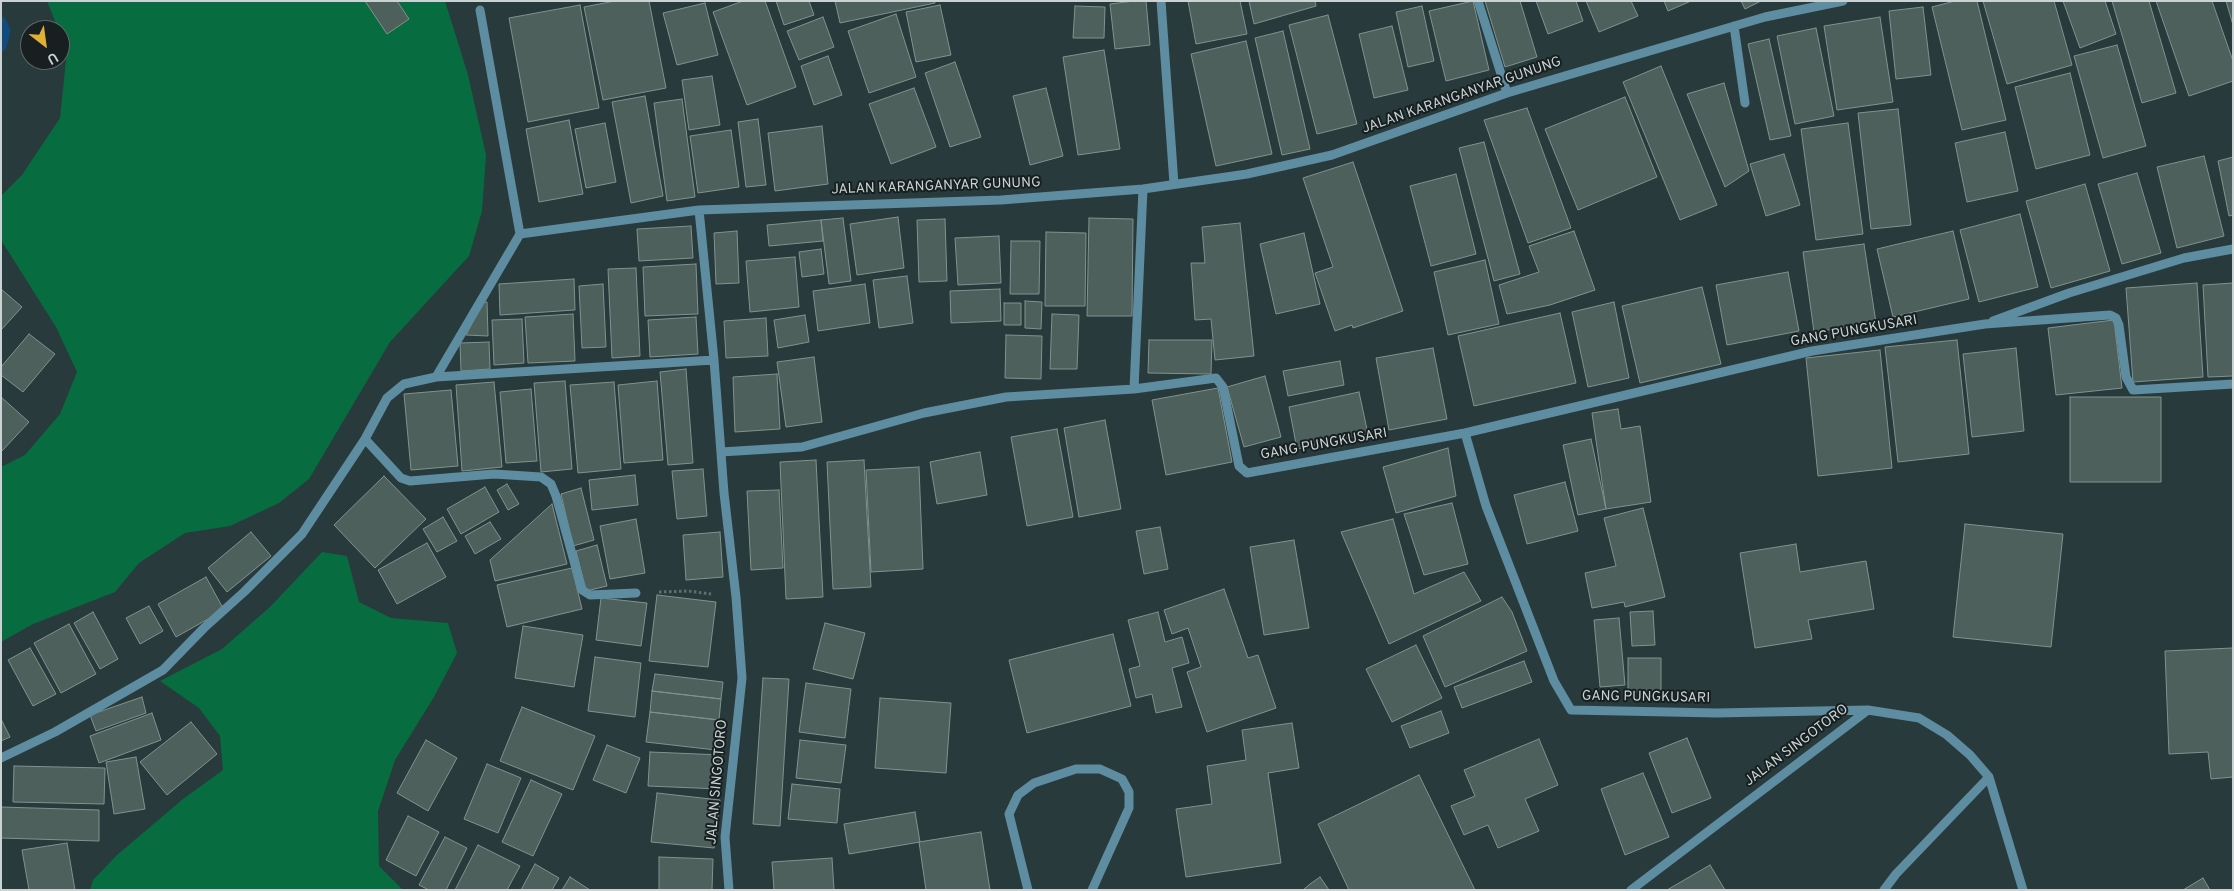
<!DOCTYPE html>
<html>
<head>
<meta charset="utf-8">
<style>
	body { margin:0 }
	#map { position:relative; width:2234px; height:891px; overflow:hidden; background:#283a3b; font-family:Overpass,sans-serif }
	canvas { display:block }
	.frame { position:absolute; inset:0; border:2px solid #c9d3d4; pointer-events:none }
	.north { position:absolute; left:20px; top:20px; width:50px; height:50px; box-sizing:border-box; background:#171f20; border:1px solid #5e6768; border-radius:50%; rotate:150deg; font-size:14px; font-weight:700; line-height:20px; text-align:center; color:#c9d3d4 }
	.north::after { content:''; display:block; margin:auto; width:18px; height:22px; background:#e0b034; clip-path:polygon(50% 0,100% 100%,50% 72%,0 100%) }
</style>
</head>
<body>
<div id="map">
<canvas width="2234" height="891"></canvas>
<div class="frame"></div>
<div class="north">U</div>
</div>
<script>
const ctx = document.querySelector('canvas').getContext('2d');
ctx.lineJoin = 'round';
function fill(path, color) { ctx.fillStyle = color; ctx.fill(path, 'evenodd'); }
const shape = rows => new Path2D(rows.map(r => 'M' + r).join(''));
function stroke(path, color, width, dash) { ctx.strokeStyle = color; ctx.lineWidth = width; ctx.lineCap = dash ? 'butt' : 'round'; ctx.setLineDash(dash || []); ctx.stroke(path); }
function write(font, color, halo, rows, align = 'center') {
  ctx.font = font + ' Overpass,sans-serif'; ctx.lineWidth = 4; ctx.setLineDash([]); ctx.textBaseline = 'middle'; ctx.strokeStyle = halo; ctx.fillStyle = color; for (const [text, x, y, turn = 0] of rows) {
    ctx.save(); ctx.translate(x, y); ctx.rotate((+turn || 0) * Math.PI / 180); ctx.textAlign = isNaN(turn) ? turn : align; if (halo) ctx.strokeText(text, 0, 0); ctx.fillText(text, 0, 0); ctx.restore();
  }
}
fill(shape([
	[47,1,445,1,468,75,486,155,482,211,469,256,390,342,309,479,279,503,230,526,185,533,139,563,115,592,33,624,1,642,1,467,25,455,60,414,77,372,56,327,1,240,1,196,22,175,60,118,67,51],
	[322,552,347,556,359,602,391,618,448,623,457,653,434,697,395,760,378,811,379,866,403,890,90,890,93,880,117,855,183,799,223,770,220,736,199,708,160,681,222,649,270,607]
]), '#076d40');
stroke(shape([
	[1,22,5,31,1,46]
]), '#114b7e', 11);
const building = shape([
	[365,1,397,1,409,19,387,34,365,1],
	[615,1,649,1,666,88,603,100,584,7,615,1],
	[743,1,765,1,796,87,747,105,713,12,743,1],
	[776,1,809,1,814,15,784,25,776,1],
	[835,1,935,1,935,3,840,23,835,1],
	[1134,1,1146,1,1150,45,1115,49,1110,4,1134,1],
	[1188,1,1240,1,1247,34,1196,44,1188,1],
	[1249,1,1315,1,1316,6,1254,24,1249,1],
	[1473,1,1489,70,1446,81,1429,11,1473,1],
	[1485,1,1520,1,1537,57,1505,67,1485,1],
	[1536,1,1576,1,1583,21,1548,34,1536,1],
	[1586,1,1631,1,1638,16,1599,32,1586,1],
	[1664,1,1691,1,1668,11,1664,1],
	[1741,1,1761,1,1745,9,1741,1],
	[1955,1,1977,1,2006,120,1962,130,1932,7,1955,1],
	[1983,1,2054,1,2072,65,2007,84,1983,1],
	[2063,1,2105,1,2116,34,2080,48,2063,1],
	[2112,1,2149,1,2176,93,2142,103,2112,1],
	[2156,1,2212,1,2233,61,2233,81,2189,96,2156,1],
	[2226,1,2233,1,2233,25,2226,1],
	[705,3,718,55,677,65,663,13,705,3],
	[580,5,599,108,528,122,509,18,580,5],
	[940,5,951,55,916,62,906,12,940,5],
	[1075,6,1105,7,1104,38,1073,38,1075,6],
	[1422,6,1434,61,1408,67,1396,12,1422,6],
	[1923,7,1931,75,1896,79,1889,11,1923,7],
	[896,14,916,77,869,93,848,31,896,14],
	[1328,15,1357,124,1317,134,1289,25,1328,15],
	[823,17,834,47,799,60,787,31,823,17],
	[1880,17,1893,102,1837,110,1824,26,1880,17],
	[1392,26,1408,90,1374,98,1359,34,1392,26],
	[1816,28,1834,116,1795,124,1777,36,1816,28],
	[1283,31,1310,149,1282,155,1255,38,1283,31],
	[1769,39,1791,136,1770,140,1748,44,1769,39],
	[1246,41,1272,154,1216,166,1191,54,1246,41],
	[2117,45,2146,146,2103,158,2074,56,2117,45],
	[1104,50,1120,149,1078,155,1063,57,1104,50],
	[828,56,842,95,814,105,801,66,828,56],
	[955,62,981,137,950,147,925,73,955,62],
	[1661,66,1717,205,1680,220,1623,82,1661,66],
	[2070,73,2090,155,2036,169,2015,87,2070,73],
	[712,76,720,125,689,130,682,80,712,76],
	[1724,83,1749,171,1725,187,1687,94,1724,83],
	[914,88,936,147,891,164,869,104,914,88],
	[1046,88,1063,156,1030,165,1013,96,1046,88],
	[645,96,663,196,631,203,612,102,645,96],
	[1625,97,1657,177,1578,210,1545,129,1625,97],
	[682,99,695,197,667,201,654,103,682,99],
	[1527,108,1571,228,1528,243,1484,120,1527,108],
	[1898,109,1911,225,1871,229,1858,113,1898,109],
	[758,119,766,185,746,187,738,122,758,119],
	[569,120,583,194,539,202,526,129,569,120],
	[605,123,616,182,586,188,575,129,605,123],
	[1848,123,1863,234,1816,240,1801,129,1848,123],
	[822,126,828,184,775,191,768,133,822,126],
	[731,130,739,187,698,193,690,136,731,130],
	[2005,132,2018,191,1967,202,1955,143,2005,132],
	[1484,142,1520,274,1494,281,1459,148,1484,142],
	[1784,154,1800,205,1766,216,1750,164,1784,154],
	[2204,156,2224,236,2177,248,2157,167,2204,156],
	[2233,157,2233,215,2229,216,2218,161,2233,157],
	[1353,162,1403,311,1353,328,1352,325,1335,331,1315,273,1333,267,1303,178,1353,162],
	[2137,173,2161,253,2122,264,2098,184,2137,173],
	[1456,174,1476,254,1431,266,1410,186,1456,174],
	[2085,184,2110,271,2051,288,2026,201,2085,184],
	[2020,214,2038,287,1979,302,1960,230,2020,214],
	[898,217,904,268,857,275,850,224,898,217],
	[843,218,851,281,829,284,821,220,843,218],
	[1089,218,1133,219,1132,316,1087,316,1089,218],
	[945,219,947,281,919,282,917,220,945,219],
	[821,220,823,241,769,246,767,225,821,220],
	[1240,223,1254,356,1215,360,1211,319,1195,320,1191,263,1205,263,1202,227,1240,223],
	[691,226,693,258,639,261,637,229,691,226],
	[737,231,739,283,716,284,714,233,737,231],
	[1574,231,1595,290,1550,305,1507,314,1499,285,1539,272,1529,246,1574,231],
	[1953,231,1969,299,1893,317,1877,249,1953,231],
	[1046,232,1086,233,1085,306,1045,306,1046,232],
	[1304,233,1320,304,1276,314,1260,244,1304,233],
	[999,236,1001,283,958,285,955,238,999,236],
	[1011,241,1040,241,1039,294,1010,294,1011,241],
	[1864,244,1876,323,1814,332,1803,252,1864,244],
	[821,249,824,274,802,277,799,252,821,249],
	[795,257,799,307,750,312,746,261,795,257],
	[1485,260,1499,324,1448,335,1434,272,1485,260],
	[696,264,698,314,645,316,643,267,696,264],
	[636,268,640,356,612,358,608,269,636,268],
	[1788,272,1799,331,1727,345,1716,285,1788,272],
	[907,276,913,323,879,328,873,280,907,276],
	[574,279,575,310,500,315,499,284,574,279],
	[2197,283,2203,377,2133,382,2126,288,2197,283],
	[2233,283,2233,376,2208,377,2203,285,2233,283],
	[603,284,606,347,582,348,579,286,603,284],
	[865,284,870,323,818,331,813,291,865,284],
	[1702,287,1721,364,1640,383,1622,306,1702,287],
	[1,289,22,307,1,330,1,289],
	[1000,289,1001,321,951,323,950,291,1000,289],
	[1025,301,1042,302,1041,329,1025,328,1025,301],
	[483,302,487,302,488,336,466,335,483,302],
	[1614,302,1629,378,1588,387,1572,312,1614,302],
	[1004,303,1021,303,1021,325,1004,325,1004,303],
	[1560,313,1576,383,1474,406,1458,336,1560,313],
	[573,314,575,361,528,363,525,317,573,314],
	[1052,314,1079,315,1077,369,1050,369,1052,314],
	[805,315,809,342,778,348,774,320,805,315],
	[696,317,698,354,650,357,648,320,696,317],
	[766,318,768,356,726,358,724,321,766,318],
	[522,319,524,363,494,365,492,320,522,319],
	[2114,320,2122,388,2056,395,2048,328,2114,320],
	[29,334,55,354,23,392,1,375,1,367,29,334],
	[1006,335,1042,336,1041,379,1005,378,1006,335],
	[1149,340,1212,340,1211,374,1148,373,1149,340],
	[1957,340,1969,454,1898,462,1885,347,1957,340],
	[489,342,490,369,461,371,460,343,489,342],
	[1433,348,1447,419,1389,430,1376,358,1433,348],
	[2016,348,2024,431,1972,437,1963,354,2016,348],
	[1880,350,1892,468,1818,476,1806,358,1880,350],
	[814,357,822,422,786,427,777,362,814,357],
	[1340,361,1344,385,1288,396,1283,371,1340,361],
	[686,369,693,463,668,465,660,372,686,369],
	[777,374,780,429,735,432,733,377,777,374],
	[1265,376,1281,437,1244,447,1227,387,1265,376],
	[565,381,572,469,541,472,534,383,565,381],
	[657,381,663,460,624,463,618,385,657,381],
	[494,382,502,467,462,471,456,385,494,382],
	[614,382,621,469,578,473,570,385,614,382],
	[1218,388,1232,462,1166,475,1152,400,1218,388],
	[531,389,537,461,506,463,500,392,531,389],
	[451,390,458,466,411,470,404,394,451,390],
	[1359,392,1368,434,1297,449,1289,407,1359,392],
	[1,397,29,422,1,452,1,397],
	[2070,397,2161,397,2161,482,2070,482,2070,397],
	[1618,409,1621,429,1640,426,1651,502,1606,509,1592,413,1618,409],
	[1105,420,1121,509,1079,517,1064,428,1105,420],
	[1057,429,1073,517,1027,526,1011,437,1057,429],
	[1591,439,1606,509,1578,515,1563,445,1591,439],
	[1448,448,1456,496,1396,513,1383,467,1448,448],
	[980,452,987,495,937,504,930,462,980,452],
	[816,460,823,597,786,599,780,462,816,460],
	[864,460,871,587,833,589,827,462,864,460],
	[919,467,923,569,871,572,866,470,919,467],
	[703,469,707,516,677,519,672,471,703,469],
	[635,475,638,505,592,510,589,480,635,475],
	[384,476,426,519,375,568,334,525,384,476],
	[1565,482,1578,531,1527,544,1514,495,1565,482],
	[507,484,519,504,508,510,497,490,507,484],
	[485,487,499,512,461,534,447,509,485,487],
	[581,488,594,540,573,546,561,494,581,488],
	[779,490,783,568,751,570,747,491,779,490],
	[1452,503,1468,564,1424,575,1404,514,1452,503],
	[552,504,567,564,495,581,490,560,552,504],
	[1643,508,1665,597,1625,607,1624,602,1592,608,1585,573,1616,566,1604,518,1643,508],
	[443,517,457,541,437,552,423,529,443,517],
	[636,519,645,573,610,579,600,526,636,519],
	[1393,519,1414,594,1464,572,1481,601,1389,644,1341,532,1393,519],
	[490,522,501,539,475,554,465,536,490,522],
	[1965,524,2063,534,2051,647,1953,637,1965,524],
	[1160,527,1168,569,1144,574,1136,531,1160,527],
	[251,532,271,556,227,592,208,568,251,532],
	[720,532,723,577,686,580,683,535,720,532],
	[1294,540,1309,628,1264,635,1250,547,1294,540],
	[427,543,446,577,397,604,378,570,427,543],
	[1796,544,1800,572,1866,561,1874,609,1808,620,1812,639,1755,648,1740,553,1796,544],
	[597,545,607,586,586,591,576,551,597,545],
	[572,568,582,609,507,627,497,585,572,568],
	[206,577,224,610,176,637,158,604,206,577],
	[1224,589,1248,658,1258,655,1276,708,1207,732,1187,672,1201,667,1188,628,1172,634,1164,610,1224,589],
	[657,595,716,602,708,667,649,661,657,595],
	[1502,597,1512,612,1527,651,1445,687,1423,636,1502,597],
	[601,598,647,603,641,646,596,640,601,598],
	[149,606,163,631,140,644,126,618,149,606],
	[1653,611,1655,645,1632,646,1630,612,1653,611],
	[93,612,118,659,100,669,74,623,93,612],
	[1158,612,1165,642,1182,637,1189,663,1172,668,1182,707,1156,713,1152,694,1136,698,1129,669,1140,666,1128,620,1158,612],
	[1619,618,1625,685,1600,687,1594,620,1619,618],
	[825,623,865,633,853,679,813,669,825,623],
	[69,624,96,674,61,693,34,643,69,624],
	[523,626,583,635,574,687,515,678,523,626],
	[1113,634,1131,706,1027,733,1009,660,1113,634],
	[1416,645,1442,698,1392,722,1366,669,1416,645],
	[30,648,56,694,33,706,8,660,30,648],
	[2233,648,2233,777,2211,779,2208,752,2169,754,2165,651,2233,648],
	[595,657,641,663,635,717,588,711,595,657],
	[1628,658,1661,658,1661,691,1628,692,1628,658],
	[1524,661,1532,682,1462,708,1454,687,1524,661],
	[655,674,723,682,721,699,652,691,655,674],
	[763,678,789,679,780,826,753,824,763,678],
	[806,683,851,689,845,738,799,732,806,683],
	[652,691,721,699,719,720,650,712,652,691],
	[142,697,146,713,96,731,90,715,142,697],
	[880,698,951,703,946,773,875,768,880,698],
	[522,707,595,736,573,790,500,761,522,707],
	[1441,711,1449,733,1410,748,1401,726,1441,711],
	[650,712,719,720,716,750,646,742,650,712],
	[152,713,161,740,99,763,90,736,152,713],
	[1,719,10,737,1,741,1,719],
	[191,722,217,754,167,795,140,762,191,722],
	[1292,723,1299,768,1268,773,1281,863,1186,877,1176,809,1212,804,1207,766,1246,760,1242,730,1292,723],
	[1687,738,1711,798,1672,813,1649,753,1687,738],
	[1539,739,1558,785,1525,799,1539,831,1498,848,1488,825,1464,835,1451,806,1475,796,1464,770,1539,739],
	[426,740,457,758,428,811,397,793,426,740],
	[800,740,846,745,841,783,796,778,800,740],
	[607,745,640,758,626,793,593,780,607,745],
	[650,752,722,755,720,789,648,786,650,752],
	[136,757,145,809,114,814,106,762,136,757],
	[487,764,521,778,498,833,464,819,487,764],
	[14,766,105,768,104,804,13,802,14,766],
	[1643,773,1669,837,1625,855,1601,789,1643,773],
	[1419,775,1475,890,1349,890,1318,824,1419,775],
	[531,780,562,794,533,856,502,842,531,780],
	[792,784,840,789,837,823,788,819,792,784],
	[657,793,720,800,714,848,651,842,657,793],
	[1,807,99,810,99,841,1,838,1,807],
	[915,812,920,842,849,854,844,824,915,812],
	[408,816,439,832,416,876,386,860,408,816],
	[981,832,990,890,926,890,919,842,981,832],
	[445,837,467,848,446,890,429,890,419,885,445,837],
	[67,843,75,890,29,890,22,850,67,843],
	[478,845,520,866,507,890,455,890,478,845],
	[659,857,713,859,712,890,659,890,659,857],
	[832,858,834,890,774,890,772,862,832,858],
	[535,864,559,878,552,890,521,890,535,864],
	[1710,865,1725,890,1667,890,1710,865],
	[570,877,590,890,562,890,570,877],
	[1320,877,1329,890,1303,890,1310,884,1320,877],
	[2203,878,2210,890,2183,890,2203,878]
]);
fill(building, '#4e605c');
stroke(building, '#80938e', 1);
stroke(shape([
	[659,592,688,591,711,594]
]), '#606f70', 3, [2.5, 2.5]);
stroke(shape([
	[1161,1,1174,184],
	[1478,1,1507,93],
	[480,10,520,234],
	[1734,26,1745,103],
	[699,210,714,360,724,493,736,597,742,678,725,837,729,890],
	[1993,321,2069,293,2184,258,2233,249],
	[436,377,714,360],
	[1134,389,1143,189],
	[1465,433,1486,506,1554,681,1571,710,1717,713,1868,710,1919,718,1947,735,1970,755,1989,777,2023,890],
	[365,439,401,478,410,481,494,474,541,477,551,484,556,496,582,590,590,595,636,593],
	[721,452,802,447,924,413,1006,397,1134,389,1216,378,1223,387,1239,466,1247,473,1465,433,1812,351,1985,324,2110,315,2116,318,2119,325,2126,377,2133,390,2233,384],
	[1,758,55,732,163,670,204,628,244,592,302,534,365,439,387,398,404,384,436,377,520,234,699,210,1001,200,1143,189,1247,174,1332,155,1507,93,1765,17,1843,1],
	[1028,890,1009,814,1018,795,1034,783,1076,769,1100,769,1122,779,1129,792,1129,808,1092,890],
	[1631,890,1868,710],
	[1884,890,1896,874,1989,777]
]), '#5e8ca0', 9);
write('14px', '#c9d3d4', '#171f20', [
	["JALAN KARANGANYAR GUNUNG",1462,96,-19],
	["JALAN KARANGANYAR GUNUNG",936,187,-2],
	["GANG PUNGKUSARI",1854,332,-10],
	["GANG PUNGKUSARI",1324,445,-10],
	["GANG PUNGKUSARI",1646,698,1],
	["JALAN SINGOTORO",1797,746,-37],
	["JALAN SINGOTORO",718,782,-85]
]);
</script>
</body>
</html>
